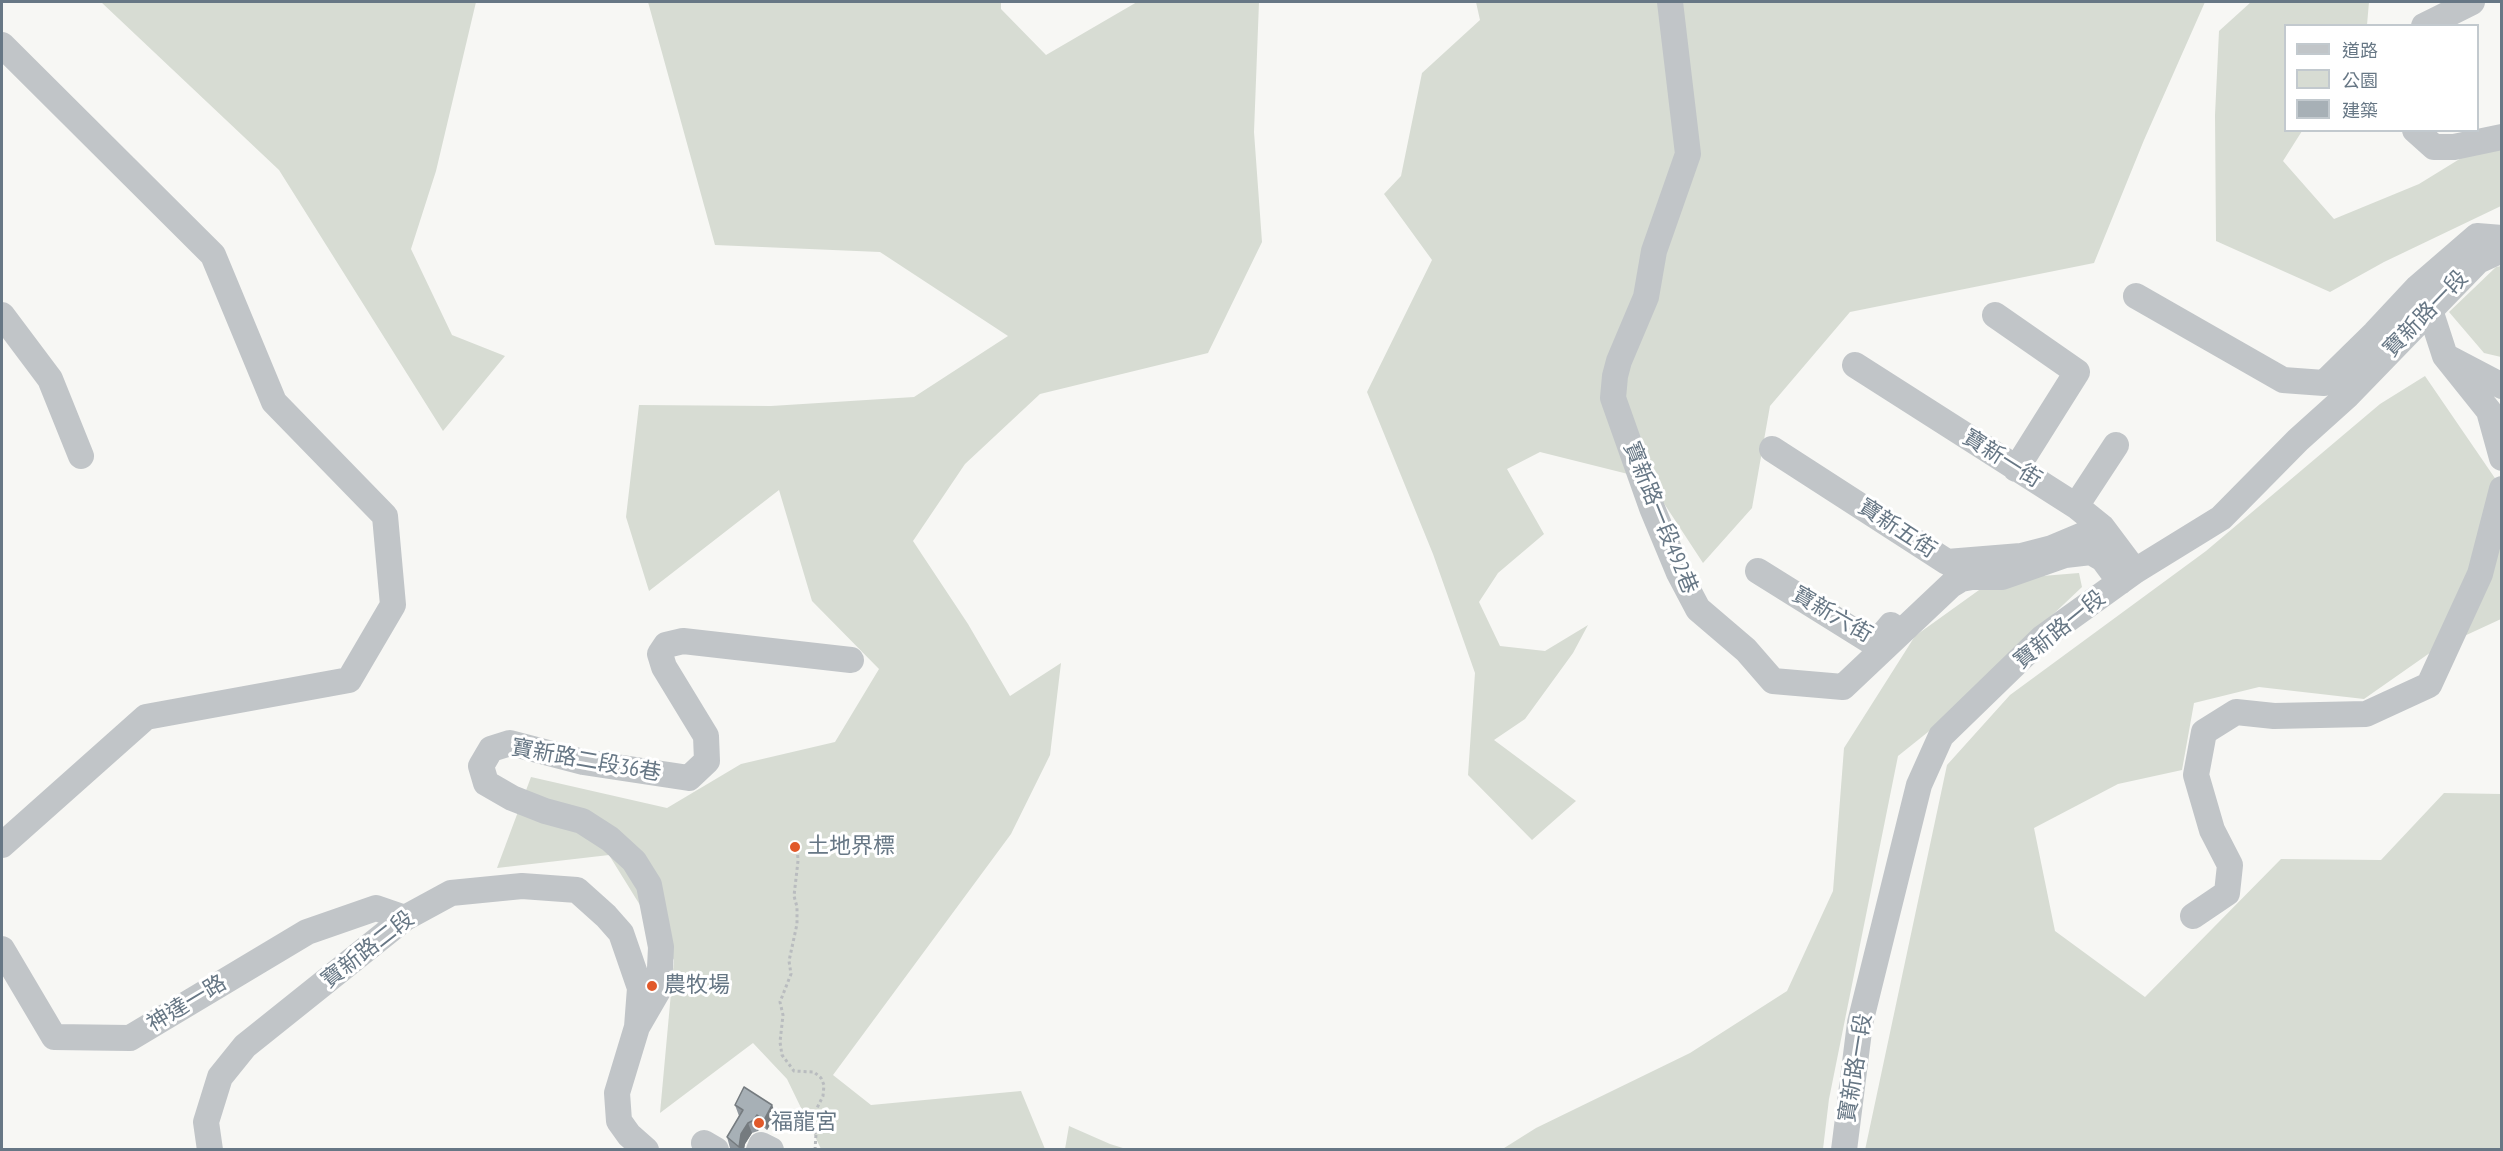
<!DOCTYPE html>
<html>
<head>
<meta charset="utf-8">
<style>
	body { margin:0 }
	#map { position:relative; width:2503px; height:1151px; overflow:hidden; background:#f7f7f4; font-family:"PT Sans Narrow","Noto Sans TC",sans-serif }
	canvas { display:block }
	.frame { position:absolute; inset:0; border:3px solid #677785; pointer-events:none }
	.legend { position:absolute; left:2284px; top:24px; width:195px; height:108px; box-sizing:border-box; background:#fff; border:2px solid #c2c9ce; margin:0; padding:8px 10px; list-style:none; font-size:18px; color:#677785 }
	.legend li { display:flex; align-items:center; gap:12px; height:30px }
	.legend b { width:30px; border:2px solid #c2c9ce }
</style>
</head>
<body>
<div id="map">
<canvas width="2503" height="1151"></canvas>
<div class="frame"></div>
<ul class="legend">
<li><b style="height:8px;background:#c1c5c8"></b>道路</li>
<li><b style="height:16px;background:#d7dcd3"></b>公園</li>
<li><b style="height:16px;background:#a7b0b6"></b>建築</li>
</ul>
</div>
<script>
const ctx = document.querySelector('canvas').getContext('2d');
ctx.lineJoin = 'round';
function fill(path, color) { ctx.fillStyle = color; ctx.fill(path, 'evenodd'); }
const shape = rows => new Path2D(rows.map(r => 'M' + r).join(''));
function stroke(path, color, width, dash) { ctx.strokeStyle = color; ctx.lineWidth = width; ctx.lineCap = dash ? 'butt' : 'round'; ctx.setLineDash(dash || []); ctx.stroke(path); }
function write(font, color, halo, rows, align = 'center') {
  ctx.font = font + ' "PT Sans Narrow","Noto Sans TC",sans-serif'; ctx.lineWidth = 6; ctx.setLineDash([]); ctx.textBaseline = 'middle'; ctx.strokeStyle = halo; ctx.fillStyle = color; for (const [text, x, y, turn = 0] of rows) {
    ctx.save(); ctx.translate(x, y); ctx.rotate((+turn || 0) * Math.PI / 180); ctx.textAlign = isNaN(turn) ? turn : align; if (halo) ctx.strokeText(text, 0, 0); ctx.fillText(text, 0, 0); ctx.restore();
  }
}
fill(shape([
	[101,2,476,2,436,171,411,249,452,335,505,356,443,431,279,170],
	[648,2,1001,2,1001,9,1046,55,1137,2,1259,2,1254,132,1262,242,1208,353,1040,394,965,464,913,541,968,624,1010,696,1061,663,1050,755,1011,834,833,1075,871,1105,1021,1091,1045,1149,821,1149,787,1079,753,1043,660,1113,674,960,609,855,497,868,531,777,667,808,741,764,835,742,879,669,812,601,779,490,649,591,626,517,639,405,771,406,914,397,1008,336,880,252,715,245],
	[1476,2,2205,2,2144,140,2094,263,1850,312,1770,406,1752,508,1703,563,1648,479,1540,452,1507,469,1544,534,1498,573,1479,602,1500,646,1545,651,1588,625,1573,653,1525,719,1494,740,1576,801,1532,840,1468,775,1475,673,1433,554,1367,392,1432,260,1384,194,1401,176,1422,73,1480,20],
	[2251,2,2369,2,2367,25,2286,26,2286,130,2302,131,2283,161,2334,219,2419,184,2497,136,2501,136,2501,206,2384,262,2330,292,2216,241,2215,115,2219,31],
	[2501,266,2501,357,2484,353,2449,312,2496,267],
	[2425,376,2501,487,2501,619,2434,650,2364,699,2259,687,2194,703,2182,770,2118,784,2034,828,2055,931,2145,997,2281,859,2381,860,2444,793,2501,794,2501,1149,1865,1150,1947,765,2010,695,2206,551,2380,404],
	[2079,573,2082,587,1933,728,1898,756,1829,1099,1823,1149,1501,1150,1536,1128,1690,1053,1787,991,1833,891,1844,748,1915,636,1993,580],
	[1069,1126,1110,1144,1126,1149,1065,1149]
]), '#d7dcd3');
stroke(shape([
	[797,843,798,861,794,896,797,907,797,924,789,961,791,974,780,1002,783,1015,780,1042,782,1055,794,1071,814,1072,821,1078,824,1085,823,1096,810,1122,816,1134],
	[815,1150,816,1134,823,1130]
]), '#b9bcbf', 3, [3, 3]);
stroke(shape([
	[1670,2,1688,154,1654,251,1646,297,1619,361,1615,376,1613,398,1652,508,1679,573,1698,609,1746,650,1773,681,1843,687,1951,585,1961,579,1972,577,2002,577,2065,555,2091,552,2103,559,2120,582],
	[2424,26,2472,2],
	[2,45,213,255,274,402,385,516,393,605,349,680,146,717,2,845],
	[2415,130,2434,147,2454,147,2502,137],
	[2136,296,2283,380,2324,383,2375,333,2418,287,2477,236,2502,238],
	[2430,310,2445,356,2502,386],
	[2,315,50,379,81,456],
	[1995,315,2077,372,2016,469],
	[2445,356,2489,411,2502,458],
	[1855,365,2076,506,2102,527,2135,571],
	[1772,449,1947,562,2021,556,2052,548,2102,527],
	[2076,506,2116,445],
	[1758,571,1875,644,1891,625],
	[2193,916,2227,893,2230,865,2212,830,2196,775,2204,732,2236,712,2274,716,2366,714,2429,685,2480,574,2502,489],
	[2,949,54,1037,130,1038,307,932,376,908,405,918],
	[637,1027,659,989,661,947,649,885,634,861,610,839,582,821,545,811,512,798,486,783,481,766,491,749,510,743,583,762,689,778,707,761,706,736,664,667,660,654,666,645,683,641,851,660],
	[704,1143,716,1150],
	[210,1150,206,1122,220,1077,245,1046,405,918,451,893,522,886,577,890,606,916,621,933,640,988,637,1027,617,1093,619,1121,629,1135,646,1150],
	[759,1150,761,1145,771,1150],
	[1844,1150,1860,1023,1919,785,1941,736,2042,638,2135,571,2221,518,2298,440,2348,395,2478,261,2502,250]
]), '#c1c5c8', 26);
fill(shape([
	[735,1105,772,1105,776,1115,767,1130,761,1125,758,1131,752,1133,745,1144,744,1149,733,1149,730,1148,727,1137,739,1116]
]), '#90979d');
fill(shape([
	[772,1105,776,1115,767,1130,764,1120],
	[757,1115,761,1125,758,1131,754,1120],
	[748,1123,752,1133,745,1144,744,1149,740,1149,739,1147,741,1134]
]), '#757b7f');
const building = shape([
	[744,1087,772,1105,764,1120,757,1115,754,1120,748,1123,741,1134,739,1147,727,1137,743,1110,735,1105,744,1087]
]);
fill(building, '#a7b0b6');
stroke(building, '#757b7f', 1.5);
for (const [x, y, r, color] of [
	[795,847,6,"#e1592a"],
	[652,986,6,"#e1592a"],
	[759,1123,6,"#e1592a"]
]) { const dot = new Path2D(); dot.arc(x, y, r, 0, 2 * Math.PI); ctx.fillStyle = color; ctx.fill(dot); stroke(dot, '#fff', 2); }
write('22px', '#677785', '#fff', [
	["寶新路一段",2426,314,-46],
	["寶新一街",2002,459,32],
	["寶新路一段492巷",1660,518,68],
	["寶新五街",1897,529,33],
	["寶新六街",1832,615,30],
	["寶新路一段",2060,630,-39],
	["寶新路二段36巷",586,761,10],
	["寶新路二段",368,950,-38],
	["神達一路",187,1004,-31],
	["寶新路一段",1856,1068,-81]
]);
write('22px', '#677785', '#fff', [
	["土地界標",807,847],
	["農牧場",664,986],
	["福龍宮",771,1123]
], 'left');
</script>
</body>
</html>
